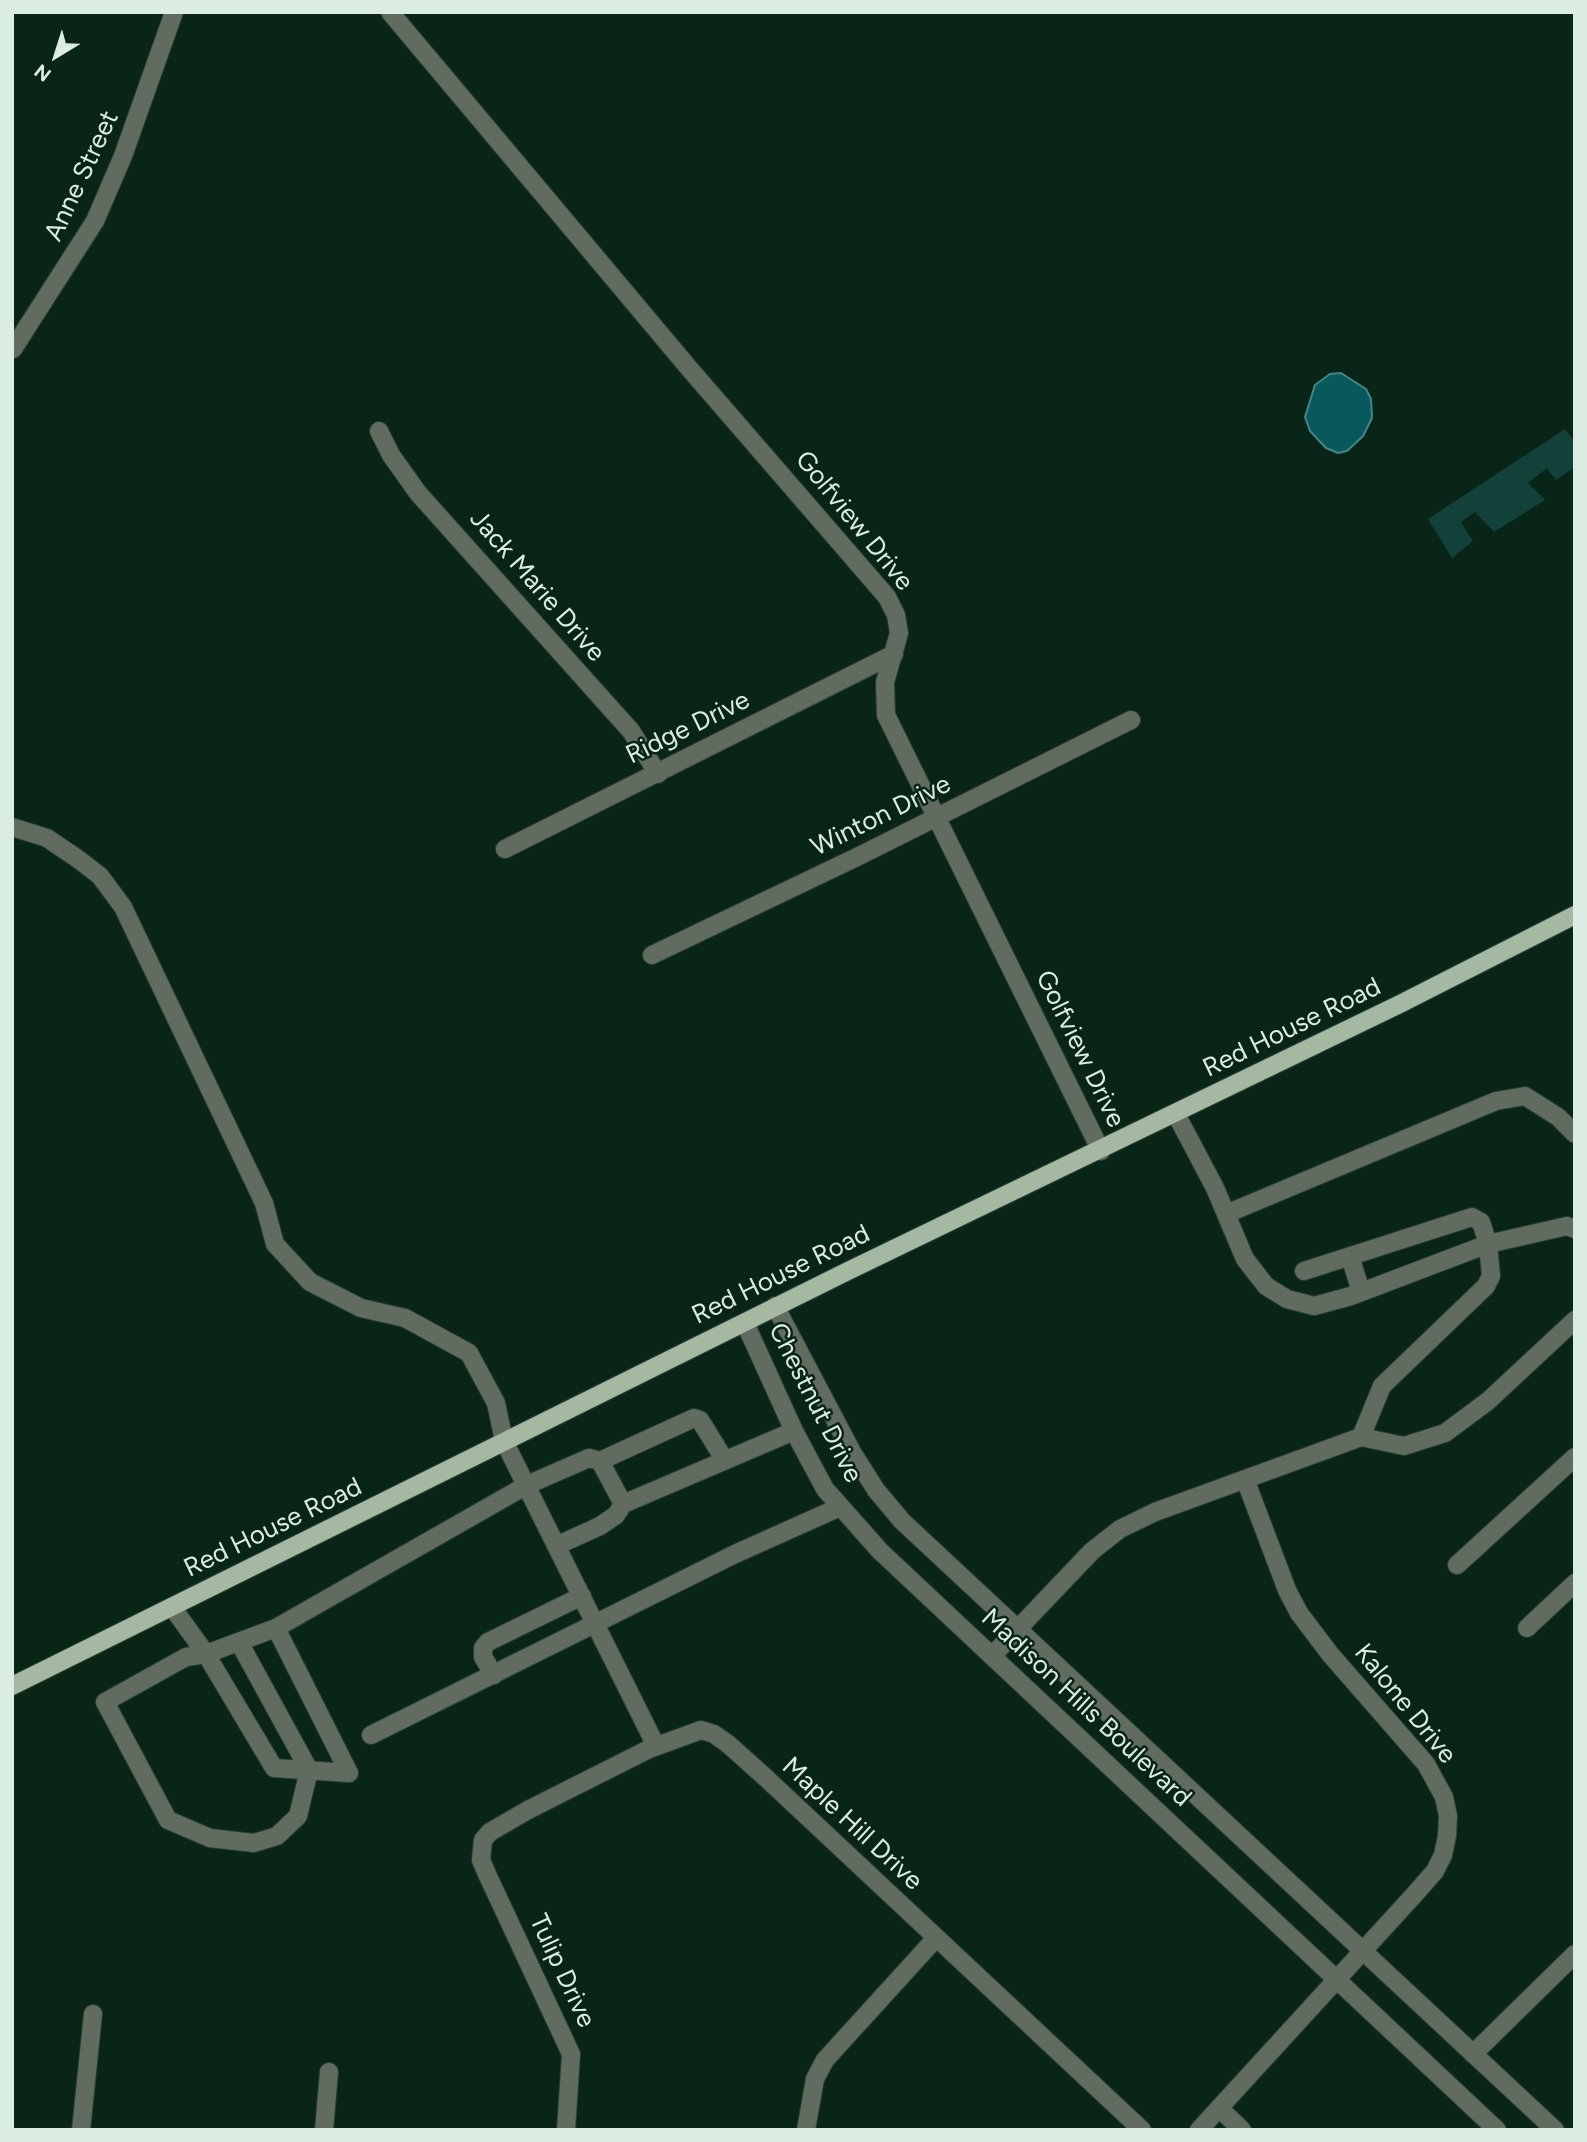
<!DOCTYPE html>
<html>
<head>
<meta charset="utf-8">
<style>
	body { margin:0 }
	#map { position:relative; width:1587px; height:2142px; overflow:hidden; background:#082518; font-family:Figtree,sans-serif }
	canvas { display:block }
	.frame { position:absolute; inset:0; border:14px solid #dbece3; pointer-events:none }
	.north { position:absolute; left:21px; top:21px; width:70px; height:70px; -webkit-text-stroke:5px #082518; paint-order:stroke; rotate:218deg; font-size:19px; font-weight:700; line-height:28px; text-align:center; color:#dbece3 }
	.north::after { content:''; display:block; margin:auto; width:24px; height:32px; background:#dbece3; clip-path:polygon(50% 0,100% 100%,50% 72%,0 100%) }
</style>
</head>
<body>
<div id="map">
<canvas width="1587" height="2142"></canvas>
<div class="frame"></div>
<div class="north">N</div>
</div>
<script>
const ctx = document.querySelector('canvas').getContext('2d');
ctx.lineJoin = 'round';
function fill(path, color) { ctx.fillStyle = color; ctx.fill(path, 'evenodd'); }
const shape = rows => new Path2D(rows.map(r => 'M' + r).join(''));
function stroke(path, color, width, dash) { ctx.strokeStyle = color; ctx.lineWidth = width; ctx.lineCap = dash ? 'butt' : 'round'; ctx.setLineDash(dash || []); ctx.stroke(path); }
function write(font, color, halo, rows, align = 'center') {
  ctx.font = font + ' Figtree,sans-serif'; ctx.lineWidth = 5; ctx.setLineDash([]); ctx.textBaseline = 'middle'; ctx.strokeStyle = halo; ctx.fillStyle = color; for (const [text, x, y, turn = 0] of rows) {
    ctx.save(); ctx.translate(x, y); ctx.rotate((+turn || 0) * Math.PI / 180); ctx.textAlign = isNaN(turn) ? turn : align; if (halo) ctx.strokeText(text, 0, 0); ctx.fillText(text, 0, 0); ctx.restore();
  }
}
const water = shape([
	[1341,373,1366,389,1371,399,1372,418,1363,436,1347,451,1338,453,1326,448,1310,431,1305,417,1315,385,1330,374,1341,373]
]);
fill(water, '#08595d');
stroke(water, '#478585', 2);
fill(shape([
	[1565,429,1575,442,1575,467,1556,480,1547,468,1528,483,1545,500,1494,532,1475,512,1461,522,1473,541,1452,558,1428,519]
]), '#12413a');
const minor = shape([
	[390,12,688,367,887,597,896,615,899,633,885,682,886,715,1101,1151],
	[13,349,95,221,123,156,174,12],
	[379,431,391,455,418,493,631,731,658,774],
	[12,827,47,838,78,859,100,876,123,907,264,1203,275,1244,310,1282,361,1308,405,1318,469,1353,496,1403,504,1441,656,1746],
	[505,849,894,654],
	[652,955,857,857,1131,720],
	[1176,1114,1215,1188,1245,1259,1266,1286,1287,1299,1314,1306,1351,1296,1488,1244,1567,1226,1575,1229],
	[1226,1214,1496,1101,1525,1096,1558,1117,1575,1134],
	[1350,1256,1361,1292],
	[1304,1271,1472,1217,1481,1222,1488,1244,1491,1276,1486,1286,1382,1386,1361,1437],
	[775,1306,852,1452,876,1490,902,1521,1555,2130],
	[745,1323,794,1431,825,1489,880,1551,1497,2130],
	[600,1461,623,1504],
	[558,1545,600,1526,616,1515,623,1504,794,1431],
	[1457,1565,1575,1457],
	[172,1607,206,1654,274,1768,349,1773],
	[276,1628,349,1773],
	[1527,1628,1575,1583],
	[239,1642,309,1770,298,1816,277,1836,254,1843,210,1838,168,1820,105,1702,186,1657,206,1654,276,1628,527,1485,589,1458,600,1461,694,1418,700,1420,724,1459],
	[992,1656,1092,1551,1120,1529,1155,1512,1361,1437,1404,1446,1445,1433,1488,1401,1575,1320],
	[494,1675,483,1657,483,1648,488,1642,582,1596],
	[371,1735,735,1554,840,1507],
	[1473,2054,1575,1954],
	[1219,2108,1242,2130],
	[81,2130,93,2014],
	[324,2130,329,2072],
	[566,2130,571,2054,487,1874,481,1860,483,1840,490,1832,528,1810,649,1749,701,1730,714,1734,728,1744,766,1778,1142,2130],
	[806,2130,815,2079,825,2060,936,1938],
	[1199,2130,1414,1895,1435,1871,1443,1855,1447,1836,1448,1816,1444,1797,1426,1764,1330,1654,1299,1613,1287,1590,1245,1479]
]);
const major = shape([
	[12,1686,850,1270,1400,1004,1575,915]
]);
stroke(minor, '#264134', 20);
stroke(major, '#264134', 20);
stroke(minor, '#626b60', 18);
stroke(major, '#a5b8a2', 18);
write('26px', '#dbece3', '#082518', [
	["Anne Street",82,176,-65],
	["Golfview Drive",854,521,51],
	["Jack Marie Drive",537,586,49],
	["Ridge Drive",688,728,-26],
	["Winton Drive",881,816,-26],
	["Red House Road",1292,1028,-26],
	["Golfview Drive",1080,1049,64],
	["Red House Road",781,1275,-26],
	["Chestnut Drive",815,1403,63],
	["Red House Road",273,1528,-26],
	["Kalone Drive",1405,1704,51],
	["Madison Hills Boulevard",1086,1708,43],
	["Maple Hill Drive",852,1824,43],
	["Tulip Drive",562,1971,65]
]);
</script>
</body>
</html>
